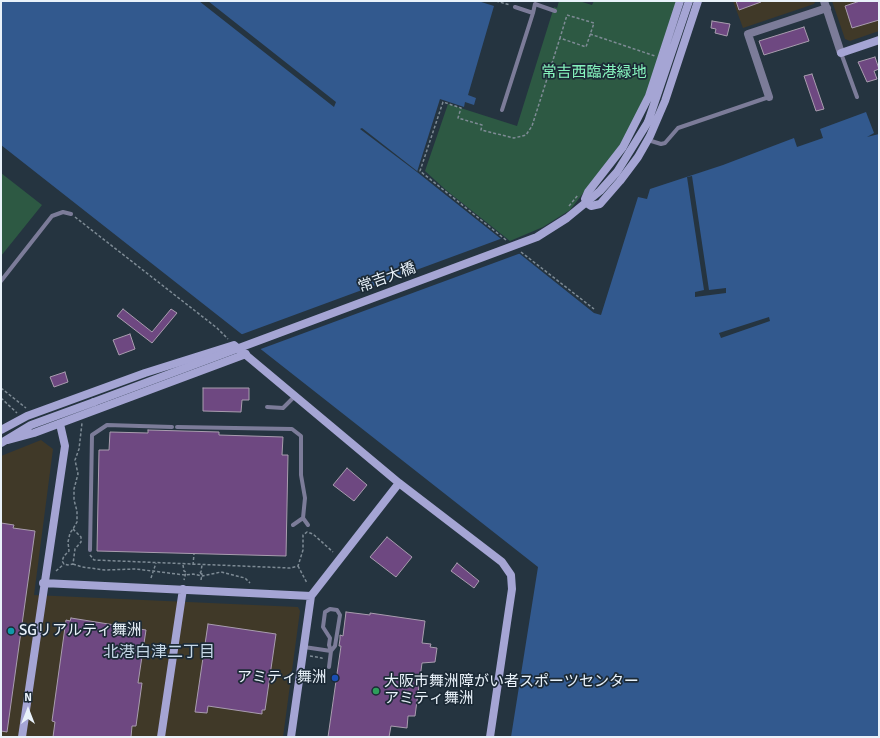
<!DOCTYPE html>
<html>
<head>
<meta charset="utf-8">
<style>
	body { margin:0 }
	#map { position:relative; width:880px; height:738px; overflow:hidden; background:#253440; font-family:Signika,sans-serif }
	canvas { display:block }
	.frame { position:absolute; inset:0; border:2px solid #e9f2fa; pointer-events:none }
	.north { position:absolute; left:8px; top:690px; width:40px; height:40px; -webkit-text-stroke:3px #1c2a36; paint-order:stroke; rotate:0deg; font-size:11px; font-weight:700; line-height:16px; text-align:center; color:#e9f2fa }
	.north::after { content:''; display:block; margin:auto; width:14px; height:18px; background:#e9f2fa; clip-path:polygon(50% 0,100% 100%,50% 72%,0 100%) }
</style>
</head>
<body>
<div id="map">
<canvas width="880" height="738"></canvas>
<div class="frame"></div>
<div class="north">N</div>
</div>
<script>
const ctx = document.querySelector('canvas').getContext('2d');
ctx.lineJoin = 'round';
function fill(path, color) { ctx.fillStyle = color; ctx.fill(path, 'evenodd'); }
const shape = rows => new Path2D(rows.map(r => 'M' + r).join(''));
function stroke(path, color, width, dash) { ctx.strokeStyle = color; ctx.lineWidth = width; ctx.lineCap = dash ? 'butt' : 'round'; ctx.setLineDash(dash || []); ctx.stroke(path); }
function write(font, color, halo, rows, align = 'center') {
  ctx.font = font + ' Signika,"Noto Sans JP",sans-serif'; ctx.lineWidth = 3.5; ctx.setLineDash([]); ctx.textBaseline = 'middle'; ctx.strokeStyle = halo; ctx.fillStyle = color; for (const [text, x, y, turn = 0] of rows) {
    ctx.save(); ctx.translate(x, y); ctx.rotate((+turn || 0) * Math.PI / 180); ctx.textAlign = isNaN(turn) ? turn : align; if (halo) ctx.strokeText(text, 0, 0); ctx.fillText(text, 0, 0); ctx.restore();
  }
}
fill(shape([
	[733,1,816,1,814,4,743,28],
	[832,1,879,1,879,31,850,41,845,39],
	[41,440,53,449,34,595,298,607,300,611,283,737,1,737,1,456]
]), '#403928');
fill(shape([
	[559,1,579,1,592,5,594,1,679,1,654,77,626,138,570,210,543,227,510,241,447,191,425,171,448,104,517,126,554,7,557,8],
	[1,173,42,205,1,256]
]), '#2d5943');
fill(shape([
	[1,1,478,1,494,6,468,95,476,98,474,105,465,102,464,107,440,99,417,172,594,313,601,315,638,197,647,199,650,189,723,165,794,138,797,147,823,138,820,129,866,112,874,133,867,137,879,134,879,737,511,737,538,567,1,145]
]), '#32598e');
fill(shape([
	[199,1,208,1,336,102,334,107],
	[362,128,417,171,417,172,360,129],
	[692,176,709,290,726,288,726,293,695,297,695,292,704,290,687,177],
	[503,238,521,253,258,350,240,335],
	[769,317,770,321,721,338,719,333]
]), '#253440');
const building = shape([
	[736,1,761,1,761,2,739,10,736,1],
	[860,1,879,1,879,20,852,28,845,6,860,1],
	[712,21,730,24,727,36,715,33,716,29,711,28,712,21],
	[804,27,809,41,764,55,759,41,804,27],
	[875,57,879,69,874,71,877,79,867,82,858,62,875,57],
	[812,74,824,109,816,111,804,76,812,74],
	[123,309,152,332,171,309,177,313,152,343,117,316,123,309],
	[130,334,135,349,119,355,113,340,130,334],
	[65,372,68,382,54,387,50,377,65,372],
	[203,388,249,388,249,400,242,400,241,412,203,411,203,388],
	[148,430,219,432,219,435,283,437,282,455,288,455,286,556,97,551,99,450,109,450,110,432,148,433,148,430],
	[347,468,367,485,354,501,333,485,347,468],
	[1,523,14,525,13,528,35,531,7,732,1,731,1,523],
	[387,537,412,557,396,577,370,557,387,537],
	[457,563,479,581,474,588,451,571,457,563],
	[346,612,370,615,370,613,425,621,422,643,431,644,430,647,437,648,435,662,422,663,415,716,408,716,407,728,391,726,389,737,328,737,341,646,339,646,340,639,340,635,343,636,346,612],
	[71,618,146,630,138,683,142,683,136,726,132,726,131,737,53,737,55,722,52,721,66,620,70,621,71,618],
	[208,624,276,634,265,710,262,710,262,714,208,706,207,713,195,712,208,624]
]);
fill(building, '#6e4881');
stroke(building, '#a99daf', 1);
stroke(shape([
	[496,1,510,5],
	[567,15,594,23,586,47,560,38,567,15],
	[590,34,655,56],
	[569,206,578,195],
	[75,217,217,328,228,339],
	[506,240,420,171,443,102,461,108,458,118,482,125,481,130,514,138,526,135,532,126,560,38],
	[521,252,594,309],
	[1,388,26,408],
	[1,398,17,413],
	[73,529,81,537,81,542,75,549,73,564,68,565,64,564,62,561,64,556,69,551,68,542,70,533,73,529,77,522,77,511,74,500,74,489,78,474,75,460,79,449,82,423],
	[90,555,94,560,290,568,298,566,303,550,303,535,307,532,313,534,333,552],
	[73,564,82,567,105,570,136,569,185,575,193,574,202,576,221,572,245,578,250,583],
	[183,565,184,571,186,572,184,580],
	[193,565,194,554],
	[298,566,307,583],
	[56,571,64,564],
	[151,578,156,563],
	[201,580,202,574,199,573,201,572,202,565],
	[310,656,322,658,323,660]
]), '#7e8b95', 1.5, [3, 2]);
stroke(shape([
	[515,7,533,13,535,4,555,11],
	[841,53,857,97],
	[502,110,533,13],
	[648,140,661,144,665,143,678,128,769,97],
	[1,281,52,216,63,212,71,214],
	[267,407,283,408,295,396],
	[177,427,292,429,301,436,301,475,305,498,303,518,293,525],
	[303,518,308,525],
	[90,550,92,435,107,425,172,427],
	[330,609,337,610,340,615,335,646,331,651,329,645,330,638,323,627,325,612,330,609],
	[304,647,331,651,329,667]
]), '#7c7c99', 4);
stroke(shape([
	[824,1,841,53],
	[769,97,748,34,827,8]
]), '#7c7c99', 8);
stroke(shape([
	[680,1,649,96,623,147,588,192,585,199,588,204,591,206,600,204,620,181,638,157,650,136,665,101,698,1],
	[841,53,879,40],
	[648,122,689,1],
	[1,430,27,416,145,373,234,345,399,483,502,562,511,575,512,589,490,737],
	[8,440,34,433,246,354],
	[1,443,31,425,94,402],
	[43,583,311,596],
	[22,737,65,446,60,424],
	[161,737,183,589],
	[291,737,311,596,399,483]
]), '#a5a5d4', 8);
stroke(shape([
	[94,402,537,237,567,218,600,191,617,172,648,122]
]), '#a5a5d4', 8);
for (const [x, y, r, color] of [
	[11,631,4,"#0f9aa8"],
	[335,678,4,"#1a4fb4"],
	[376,691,4,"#2e9e5b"]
]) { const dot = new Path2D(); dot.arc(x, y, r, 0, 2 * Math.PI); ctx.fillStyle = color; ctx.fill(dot); stroke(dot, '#1c2a36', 1.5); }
write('15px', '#86f4bd', '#1c2a36', [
	["常吉西臨港緑地",594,73]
]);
write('15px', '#e9f2fa', '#1c2a36', [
	["常吉大橋",387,278,-20]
]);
write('15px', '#e9f2fa', '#1c2a36', [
	["SGリアルティ舞洲",19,631],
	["アミティ舞洲",327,678,"right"],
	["大阪市舞洲障がい者スポーツセンター",384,682],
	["アミティ舞洲",384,699]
], 'left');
write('16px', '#c5d7e7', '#1c2a36', [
	["北港白津二丁目",159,653]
]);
</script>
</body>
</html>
